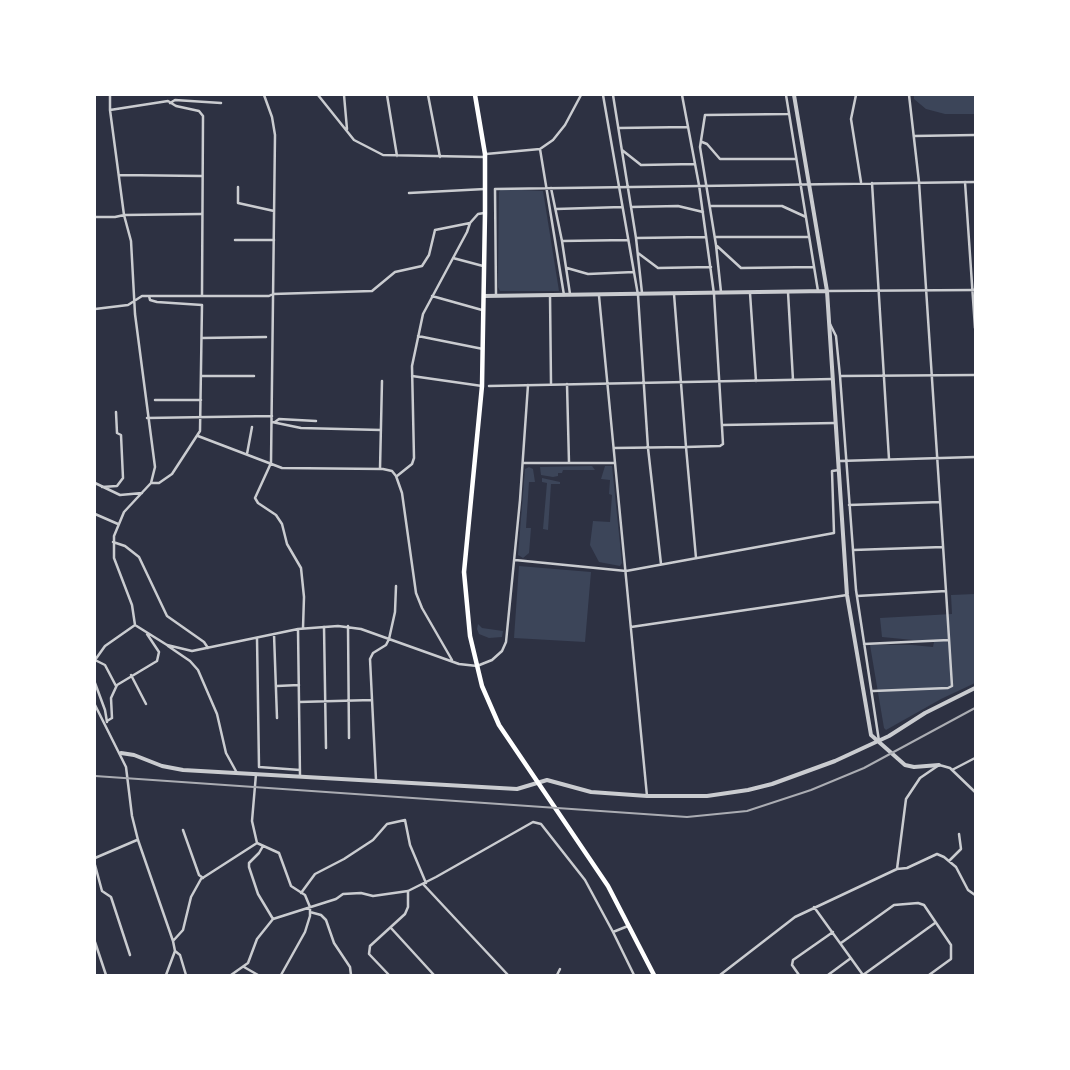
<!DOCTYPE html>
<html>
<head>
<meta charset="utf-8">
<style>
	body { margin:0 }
	#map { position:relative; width:1070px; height:1070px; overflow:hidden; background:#2d3142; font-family:Signika,sans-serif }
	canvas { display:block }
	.frame { position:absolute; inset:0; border:96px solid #fff; pointer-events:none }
</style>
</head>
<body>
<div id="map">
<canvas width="1070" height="1070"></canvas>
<div class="frame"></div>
</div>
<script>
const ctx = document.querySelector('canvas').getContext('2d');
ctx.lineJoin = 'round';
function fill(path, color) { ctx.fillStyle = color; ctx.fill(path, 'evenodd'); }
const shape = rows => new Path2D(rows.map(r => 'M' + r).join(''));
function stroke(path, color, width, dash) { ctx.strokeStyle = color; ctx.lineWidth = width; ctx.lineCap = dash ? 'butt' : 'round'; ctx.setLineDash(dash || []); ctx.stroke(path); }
fill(shape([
	[914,95,975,95,975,114,945,114,926,109,914,99],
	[501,189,543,191,559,291,500,291,498,287,499,192],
	[592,466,595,470,563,470,562,473,558,473,558,476,553,477,541,475,540,467],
	[605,466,612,466,622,563,620,566,599,562,590,545,593,521,610,522,612,495,609,494,610,480,601,479],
	[529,467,533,469,535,482,529,482,526,528,531,528,529,553,523,558,518,555,525,469],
	[542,478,560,482,560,484,551,484,548,530,543,529,547,483,542,482],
	[519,566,591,572,585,642,514,638],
	[975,594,975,683,941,699,886,730,884,728,870,645,912,645,933,647,934,642,882,637,880,618,952,614,951,595],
	[478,624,482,628,503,631,502,637,489,638,479,634,477,629]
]), '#3c4559');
stroke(shape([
	[110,95,110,110,124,215,131,241,135,314,155,467,151,483,124,512,114,536,114,558,132,605,135,625],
	[264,95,272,117,275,135,271,463,255,498,258,503,276,515,282,524,287,544,301,568,304,597,303,628],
	[318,95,354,140,383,155,484,157],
	[344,95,347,129],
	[387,95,397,156],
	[428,95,440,157],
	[603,95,638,295,648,448,661,564],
	[613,95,636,238,642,293],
	[682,95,699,185,714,294,723,444,720,446,686,447,696,558],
	[786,95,818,291],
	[856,95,851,119,861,182],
	[170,103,175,100,221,103],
	[110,110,168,101,176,106,199,111,203,116,202,295],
	[619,128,688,127],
	[914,136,975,135],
	[702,142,707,144,720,159,796,159],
	[540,149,564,295],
	[622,150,641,165,695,164],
	[486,154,540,149,553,140,565,125,581,95],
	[119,175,202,176],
	[965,182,975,328],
	[872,183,889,459],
	[238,187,238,203,274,211],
	[551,188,562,241,570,294],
	[409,193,485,189],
	[710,206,782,206,806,217],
	[631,207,678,206,703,212],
	[556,209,622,207],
	[95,217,115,217,124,215,201,214],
	[715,237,808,237],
	[636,238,706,237],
	[235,240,274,240],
	[562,241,628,240],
	[717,246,741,268,814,267],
	[638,253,658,268,711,267],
	[453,258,483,266],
	[567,268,588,274,634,272],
	[827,291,975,290],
	[721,292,716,245,700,147,705,115,788,114],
	[788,292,793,380],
	[750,293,756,381],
	[496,295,495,189,975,182],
	[550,295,551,383],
	[149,296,150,300,157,302,202,305,200,431,172,474,159,483,151,483],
	[432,296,482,310],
	[599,296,647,796],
	[95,309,128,305,142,296,269,296,273,294,372,291,395,272,422,266,429,255,435,230,470,223],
	[830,324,836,336,840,376,856,590,879,741],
	[418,336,483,349],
	[202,338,266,337],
	[201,376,254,376],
	[412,376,482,386],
	[840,376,975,375],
	[567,384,569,463],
	[489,386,833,379],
	[155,400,201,400],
	[147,418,272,416],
	[272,422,301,428,381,430],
	[275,422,279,419,316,421],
	[722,425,835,423],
	[198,436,282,468,383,469,392,471,396,476,402,493,416,593,422,608,452,660],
	[614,448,686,447,674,294],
	[247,454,252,427],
	[839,461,975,457],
	[523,463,615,463],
	[380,469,382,381],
	[397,476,412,464,414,458,412,366,423,314,467,232,470,223,478,214,484,213],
	[95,483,120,495,142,493],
	[102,487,117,486,123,478,121,435,117,433,116,412],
	[849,505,940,502],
	[95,514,118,524],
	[113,542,125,546,139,557,167,616,204,642,208,648],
	[853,550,943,547],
	[515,560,626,571,834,533,832,471,839,470],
	[857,596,946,591,919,182,909,95],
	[135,625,167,645,192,651,298,629,338,626,361,629,459,664,477,666,492,660,502,651,506,642,520,500,528,385],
	[348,626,349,738],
	[324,627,326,748],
	[631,627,847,595],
	[298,629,300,776],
	[274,634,277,718],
	[257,638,259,767,300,770],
	[864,644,949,640],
	[168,646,190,661,198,670,217,714,226,753,237,773],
	[95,660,105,646,135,625],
	[95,660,105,665,116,686],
	[131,675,146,704],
	[95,683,105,710,107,722],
	[277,686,299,685],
	[873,691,948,688,952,686,946,591],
	[299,702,372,700],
	[95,705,126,767,132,816,138,840,173,941,175,951,166,975],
	[107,721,112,718,111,698,117,685,157,661,159,652,147,634],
	[952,770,975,758],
	[256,774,252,821,257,843,279,853,291,886,305,895,310,907,310,916,305,932,281,975],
	[376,780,370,659,373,653,386,645,389,639,395,612,396,586],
	[183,830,199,875,203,878],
	[263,846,259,853,249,863,249,867,258,894,273,919],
	[95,858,137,840],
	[949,861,961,849,959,834],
	[95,865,102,891,111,897,130,955],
	[897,869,906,799,920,778,939,765,943,766,950,768,975,792],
	[423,884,508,975],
	[301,893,315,874,344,859,373,840,387,824,405,820,410,845,426,883],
	[814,907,863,975],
	[310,912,321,915,326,920,334,943,350,967,351,975],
	[391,928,434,975],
	[613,932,634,975],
	[173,941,183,930,191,897,201,879,257,843],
	[95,942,106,975],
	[841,943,894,905,918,903,924,905,951,945,951,959,929,975],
	[175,951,180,955,186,975],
	[244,967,258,975],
	[231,975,248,963,257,939,273,919,336,899,343,894,361,893,373,896,408,891,436,877,533,822,541,824,585,880,613,932,628,926],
	[389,975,369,954,370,946,405,914,408,907,408,891],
	[557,975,560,969],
	[720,975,795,917,897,869,907,868,937,854,944,857,956,867,968,890,975,895],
	[799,975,792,965,793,960,833,932],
	[828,975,851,958],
	[863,975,935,923]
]), '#caccd0', 2.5);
stroke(shape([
	[794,95,827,291,847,595,871,735,905,765,914,767,939,765],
	[484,296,827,291],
	[121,753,134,755,162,766,183,770,517,789,547,780,591,792,647,796,707,796,748,790,772,784,835,761,889,736,925,713,975,688]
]), '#caccd0', 4);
stroke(shape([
	[475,95,485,154,485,213,482,386,464,572,470,636,482,686,499,725,608,886,654,975]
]), '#fff', 4.5);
stroke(shape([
	[95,776,687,817,747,811,811,790,864,768,975,708]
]), '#abadb3', 2);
</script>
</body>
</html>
